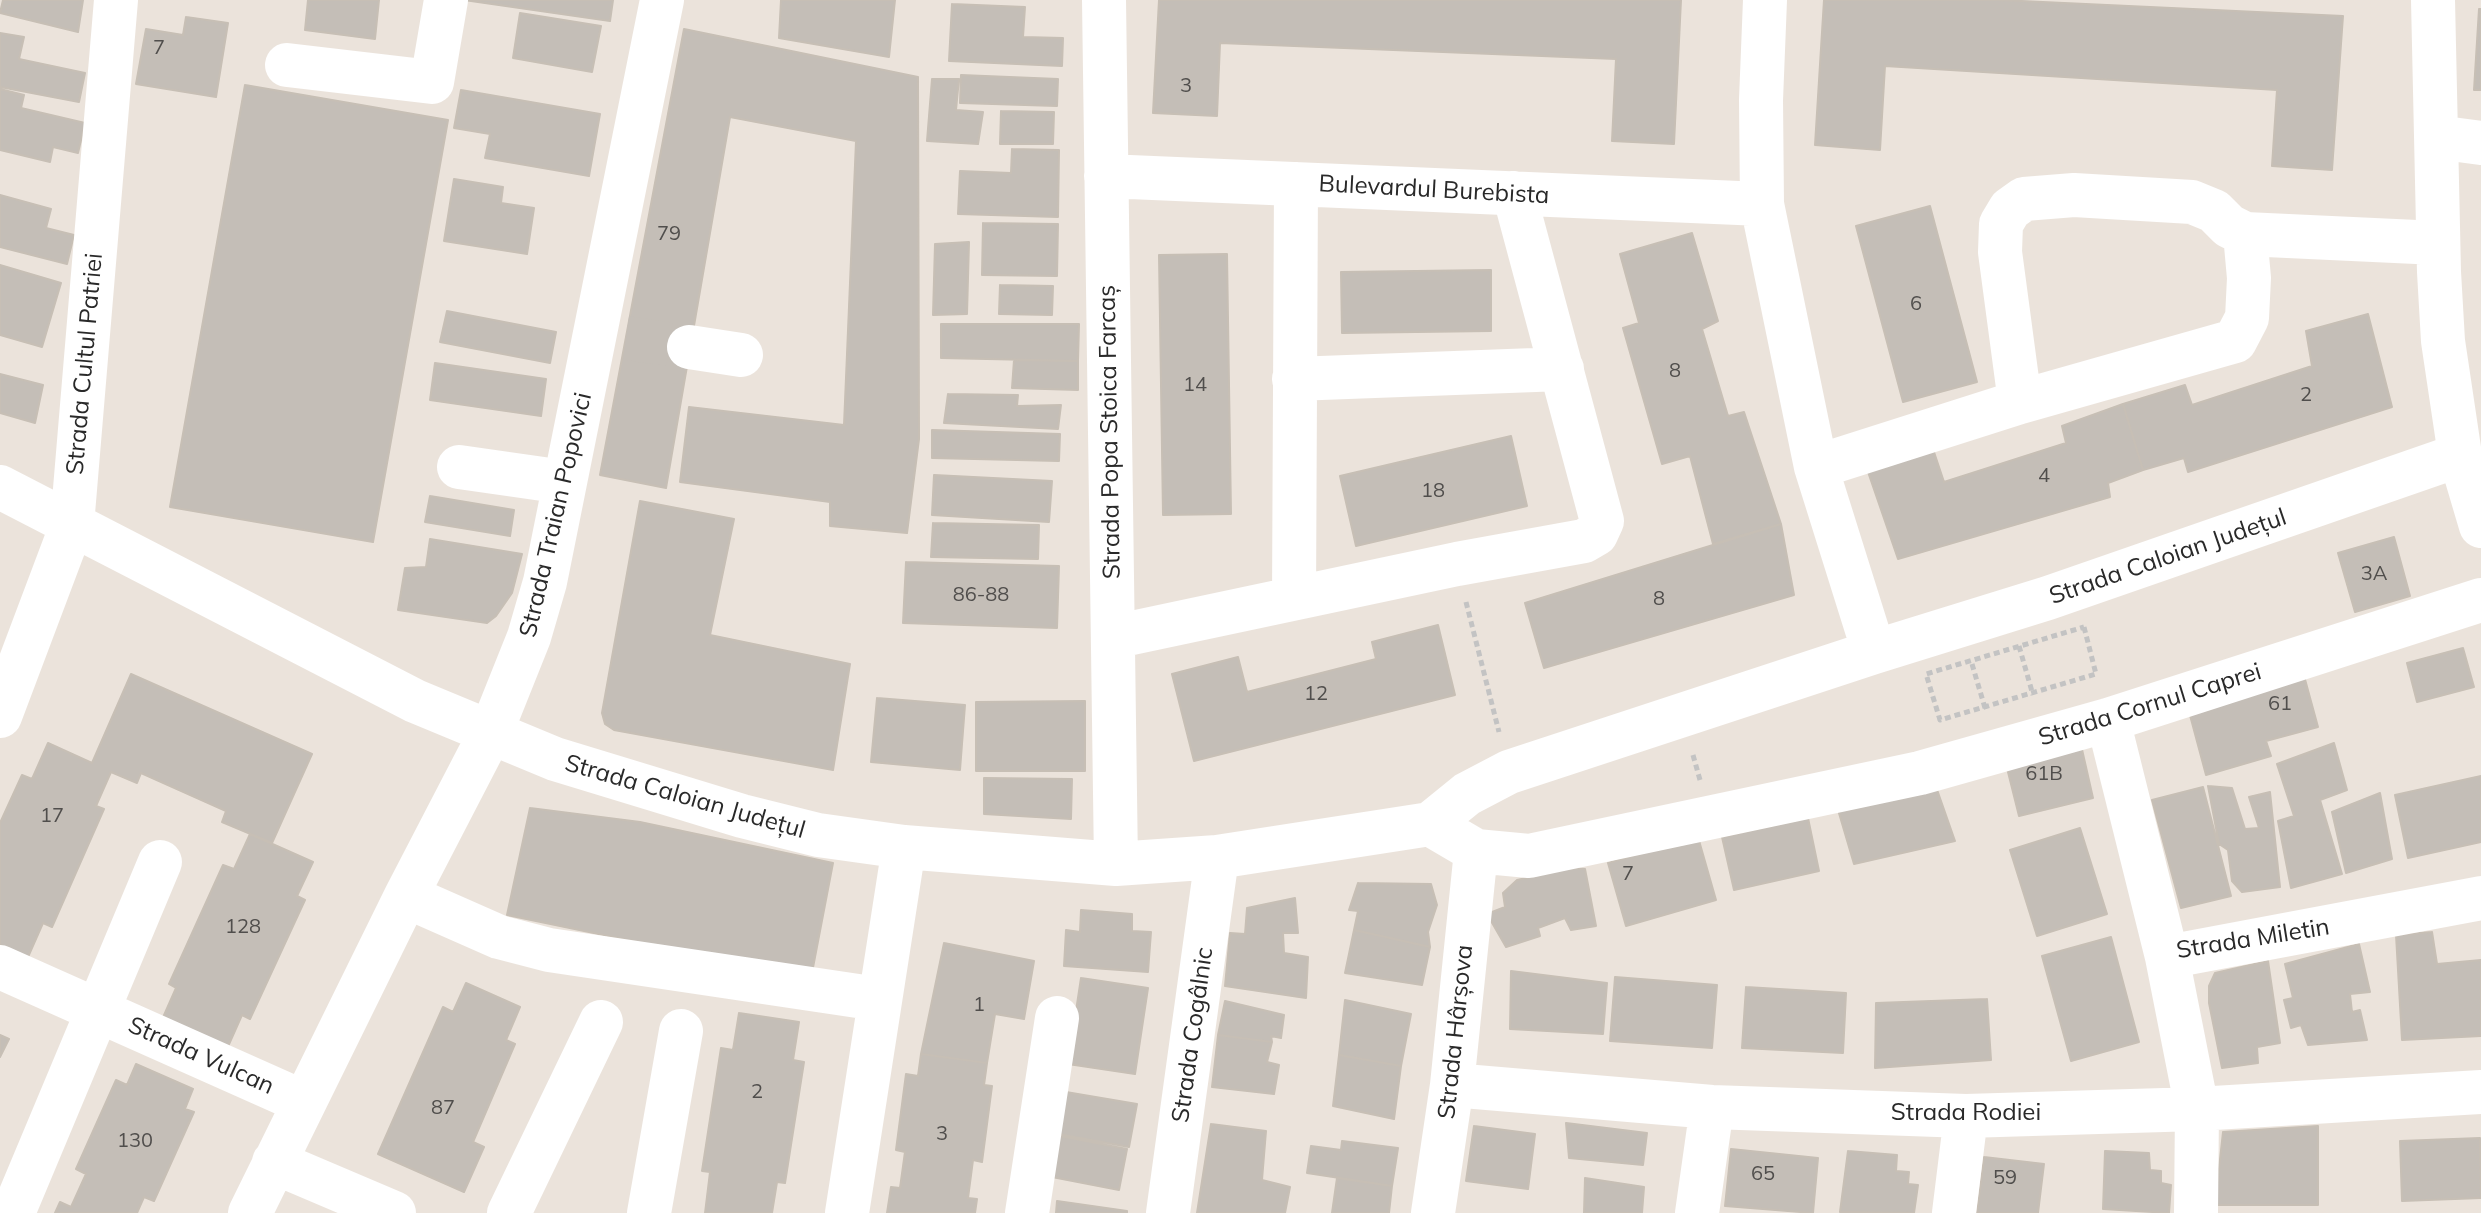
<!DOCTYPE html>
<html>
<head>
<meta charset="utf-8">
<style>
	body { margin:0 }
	canvas { display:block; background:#ebe3db }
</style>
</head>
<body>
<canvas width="2481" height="1213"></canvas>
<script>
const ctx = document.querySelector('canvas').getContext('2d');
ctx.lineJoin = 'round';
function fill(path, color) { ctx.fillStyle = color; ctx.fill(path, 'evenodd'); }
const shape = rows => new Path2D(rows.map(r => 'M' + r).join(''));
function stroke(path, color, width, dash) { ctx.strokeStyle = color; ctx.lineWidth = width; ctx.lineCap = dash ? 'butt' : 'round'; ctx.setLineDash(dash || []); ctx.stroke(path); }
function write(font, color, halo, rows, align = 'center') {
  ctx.font = font + ' Mulish,sans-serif'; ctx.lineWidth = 7; ctx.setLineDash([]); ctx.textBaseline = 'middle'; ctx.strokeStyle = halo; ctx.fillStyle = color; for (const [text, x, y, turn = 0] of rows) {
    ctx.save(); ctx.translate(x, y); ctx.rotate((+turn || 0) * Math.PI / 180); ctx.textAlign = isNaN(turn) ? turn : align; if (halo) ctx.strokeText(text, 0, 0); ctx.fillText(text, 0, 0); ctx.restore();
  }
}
const building = shape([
	[3,0,83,0,78,32,0,13,3,0],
	[308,0,379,0,375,39,305,30,308,0],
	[464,0,613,0,610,21,464,0],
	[781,0,895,0,889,57,779,38,781,0],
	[1159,0,1681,0,1674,144,1612,141,1616,59,1220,43,1217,116,1153,113,1159,0],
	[1824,0,2000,0,2343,16,2332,170,2272,166,2277,90,1885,66,1880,150,1815,145,1824,0],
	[952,4,1025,7,1023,37,1063,38,1062,66,949,61,952,4],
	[2479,9,2481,9,2481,90,2474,90,2479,9],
	[520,13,601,26,592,72,513,58,520,13],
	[186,17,228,23,216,97,136,84,146,29,183,35,186,17],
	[684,29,918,77,919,439,907,533,830,526,830,502,680,482,689,407,844,425,856,141,730,117,666,488,600,475,684,29],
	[0,33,24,37,19,59,85,73,79,102,0,87,0,33],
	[961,75,1058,79,1057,106,960,103,961,75],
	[932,79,959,79,956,110,983,112,978,144,927,141,932,79],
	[245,85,448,120,373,542,170,507,245,85],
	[0,89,24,95,21,108,85,123,78,153,53,147,50,162,0,150,0,89],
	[461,90,600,114,589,176,485,158,490,134,454,128,461,90],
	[1001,111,1054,112,1053,144,1000,144,1001,111],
	[1012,149,1059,150,1058,217,958,214,960,171,1011,173,1012,149],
	[454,179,503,187,501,203,534,208,527,254,444,241,454,179],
	[0,195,51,209,46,228,74,235,67,264,0,247,0,195],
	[1930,206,1977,382,1903,402,1856,226,1930,206],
	[983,223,1058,224,1057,276,982,275,983,223],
	[1692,233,1718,321,1702,329,1728,416,1744,412,1781,524,1713,544,1690,456,1662,464,1623,328,1639,323,1620,254,1692,233],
	[969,242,967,314,933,315,935,244,969,242],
	[1227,254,1231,514,1163,515,1159,255,1227,254],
	[0,265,61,283,42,347,0,335,0,265],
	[1491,270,1491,331,1342,333,1341,272,1491,270],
	[1000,285,1053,286,1052,315,999,314,1000,285],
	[447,311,556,332,550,363,440,342,447,311],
	[2368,314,2392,407,2188,472,2184,458,2143,470,2123,404,2185,385,2192,405,2312,366,2306,331,2368,314],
	[941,324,1079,324,1078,361,941,358,941,324],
	[1014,360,1078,361,1078,390,1012,388,1014,360],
	[435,363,546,379,541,416,430,400,435,363],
	[0,374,43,385,35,423,0,413,0,374],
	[948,394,1018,395,1017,406,1061,405,1058,429,944,423,948,394],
	[2123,404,2143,470,2108,483,2110,497,1898,559,1867,469,1932,446,1944,482,2066,443,2062,426,2123,404],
	[932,430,1060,434,1059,461,932,458,932,430],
	[1511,436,1527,506,1356,546,1340,476,1511,436],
	[934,475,1052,481,1049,522,932,515,934,475],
	[430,496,514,510,510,536,425,522,430,496],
	[640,501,734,519,710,635,850,664,833,770,614,730,605,724,602,713,640,501],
	[933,523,1039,525,1038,559,931,557,933,523],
	[1781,524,1794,595,1544,668,1525,603,1781,524],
	[2394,537,2410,596,2355,612,2338,553,2394,537],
	[430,539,522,554,512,593,496,616,487,623,398,610,405,568,426,567,430,539],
	[906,562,1059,566,1057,628,903,623,906,562],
	[1438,625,1455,695,1194,761,1172,674,1238,657,1247,692,1376,659,1372,642,1438,625],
	[2463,648,2474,687,2417,702,2407,663,2463,648],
	[2303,672,2318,727,2266,741,2271,756,2206,775,2187,704,2303,672],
	[131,674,312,754,272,843,222,822,226,811,141,773,137,783,111,772,96,806,104,809,52,927,43,923,28,957,0,945,0,823,22,775,32,779,48,743,92,763,131,674],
	[877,698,965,705,960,770,871,762,877,698],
	[1085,701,1085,771,976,771,976,702,1085,701],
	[2334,743,2347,790,2320,800,2342,874,2291,888,2278,821,2294,816,2277,764,2334,743],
	[2081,745,2093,798,2019,816,2006,764,2081,745],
	[2481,776,2481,842,2408,858,2395,795,2481,776],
	[984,778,1072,779,1071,819,984,814,984,778],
	[1934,781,1955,841,1854,864,1836,803,1934,781],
	[2208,786,2232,788,2245,829,2259,828,2249,797,2270,792,2280,887,2242,892,2232,881,2228,850,2219,844,2208,786],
	[2203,787,2231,896,2181,908,2152,800,2203,787],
	[2380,793,2392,859,2346,873,2332,812,2380,793],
	[530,808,640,822,833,863,811,978,507,915,530,808],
	[1808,818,1819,871,1734,890,1722,837,1808,818],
	[2080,828,2107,914,2037,936,2010,850,2080,828],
	[250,834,313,862,297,896,305,900,250,1019,242,1015,226,1051,161,1022,176,988,169,984,223,865,234,869,250,834],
	[1698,837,1716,900,1626,926,1608,863,1698,837],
	[1571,868,1585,869,1596,926,1571,930,1565,918,1538,928,1540,936,1506,947,1487,914,1505,907,1503,893,1517,880,1571,868],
	[1358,883,1431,884,1437,905,1428,932,1430,947,1354,930,1358,911,1349,910,1358,883],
	[1295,898,1298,933,1283,933,1284,953,1308,957,1306,998,1225,986,1230,933,1245,934,1247,908,1295,898],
	[1081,910,1132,914,1132,931,1151,932,1148,972,1064,966,1066,930,1080,932,1081,910],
	[1354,930,1430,947,1422,985,1345,973,1354,930],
	[2432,932,2437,964,2481,960,2481,1036,2402,1040,2396,935,2432,932],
	[2111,937,2139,1042,2071,1061,2042,956,2111,937],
	[944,943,1034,961,1024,1019,995,1014,987,1063,921,1054,944,943],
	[2359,944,2370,992,2350,994,2352,1012,2360,1010,2367,1040,2308,1045,2301,1025,2291,1028,2284,1000,2293,998,2285,964,2359,944],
	[2268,961,2280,1043,2257,1047,2258,1063,2222,1068,2209,1003,2209,986,2215,973,2268,961],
	[1511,971,1607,983,1603,1034,1510,1029,1511,971],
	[1615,977,1717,985,1712,1048,1610,1041,1615,977],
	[1081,978,1148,988,1135,1074,1068,1064,1081,978],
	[466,983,520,1007,506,1040,515,1044,473,1142,484,1147,464,1192,378,1154,443,1007,453,1012,466,983],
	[1746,987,1846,993,1843,1053,1742,1048,1746,987],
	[1987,999,1991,1060,1875,1068,1876,1003,1987,999],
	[1345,1000,1411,1014,1401,1066,1339,1055,1345,1000],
	[1225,1001,1284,1015,1281,1038,1271,1036,1272,1042,1218,1035,1225,1001],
	[739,1013,799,1022,793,1060,804,1062,785,1183,777,1182,772,1213,705,1213,710,1172,702,1171,721,1048,733,1050,739,1013],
	[0,1035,9,1039,0,1057,0,1035],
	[1218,1035,1272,1042,1267,1062,1279,1065,1274,1094,1212,1087,1218,1035],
	[921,1054,987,1063,984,1085,992,1086,982,1162,973,1160,968,1198,977,1199,975,1213,887,1213,891,1187,900,1188,905,1152,896,1150,906,1074,918,1076,921,1054],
	[1339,1055,1401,1066,1394,1119,1333,1106,1339,1055],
	[136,1064,193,1089,185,1109,194,1112,154,1201,144,1197,137,1213,55,1213,60,1202,71,1207,86,1174,76,1169,116,1080,127,1085,136,1064],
	[1066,1092,1137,1104,1129,1147,1058,1134,1066,1092],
	[1566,1123,1647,1133,1643,1165,1569,1158,1566,1123],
	[1211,1124,1266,1131,1262,1180,1290,1187,1285,1213,1197,1213,1211,1124],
	[1474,1126,1535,1134,1528,1189,1466,1181,1474,1126],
	[2318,1126,2318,1205,2215,1205,2223,1132,2318,1126],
	[1060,1136,1127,1149,1119,1190,1052,1177,1060,1136],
	[2480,1138,2481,1198,2402,1201,2400,1141,2480,1138],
	[1342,1141,1398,1148,1392,1186,1307,1173,1311,1146,1341,1150,1342,1141],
	[1731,1149,1818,1158,1813,1213,1725,1206,1731,1149],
	[1848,1151,1897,1155,1896,1171,1909,1172,1908,1184,1918,1185,1914,1213,1840,1212,1848,1151],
	[2105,1151,2149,1153,2150,1170,2161,1171,2161,1183,2171,1185,2169,1213,2103,1209,2105,1151],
	[1984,1157,2044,1164,2038,1213,1977,1213,1984,1157],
	[1337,1178,1392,1186,1389,1213,1332,1213,1337,1178],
	[1585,1178,1644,1187,1642,1213,1584,1213,1585,1178],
	[1057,1201,1127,1211,1127,1213,1056,1213,1057,1201]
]);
fill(building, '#c4beb7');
stroke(building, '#c7bfb5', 2);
stroke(shape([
	[626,338,689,347]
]), '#c4beb7', 44, [44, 22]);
stroke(shape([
	[1466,602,1499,732],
	[2084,627,2096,674,1940,720,1926,674,2084,627],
	[2019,646,2033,695],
	[1972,664,1985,708],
	[1693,755,1700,780]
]), '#c3c3c3', 5, [6, 4]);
stroke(shape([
	[1104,0,1116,864],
	[1765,0,1761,100,1762,204,1816,467,1874,652],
	[2433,0,2439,272,2443,341,2460,455,2481,526],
	[287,65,432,82,446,0],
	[2436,137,2481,143],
	[1106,176,1762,204],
	[689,347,741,355],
	[1294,379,1562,369],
	[2020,402,2000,252,2001,224,2010,209,2024,199,2074,195,2192,202,2214,211,2229,226,2245,234,2438,243],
	[459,467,564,482],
	[1816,467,2020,402,2235,341,2247,318,2249,278,2245,234],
	[0,487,415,701,555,759,742,816,818,835,904,847,1116,864,1217,857,1430,824,1476,851,1529,856,1920,773,2108,720,2481,600],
	[1294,598,1296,184],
	[1113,637,1457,564,1584,541,1596,534,1602,521,1514,193],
	[0,716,72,525,116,0],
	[2108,720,2167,957,2197,1109,2196,1213],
	[1430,824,1467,794,1509,772,1874,652,2048,598,2460,455],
	[406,896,499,937,549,950,878,999],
	[2167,957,2481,898],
	[0,967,303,1102],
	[1452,1085,1712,1107,1966,1116,2197,1109,2481,1092],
	[274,1162,394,1213],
	[13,1213,160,862],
	[250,1213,406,896,491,732,529,637,545,582,662,0],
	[509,1213,601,1022],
	[649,1213,681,1031],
	[847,1213,904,847],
	[1027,1213,1057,1018],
	[1168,1213,1217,857],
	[1433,1213,1452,1085,1476,851],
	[1697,1213,1712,1107],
	[1954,1213,1966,1116]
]), '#fff', 44);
write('20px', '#504e4c', null, [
	["7",159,48],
	["3",1186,86],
	["79",669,234],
	["6",1916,304],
	["8",1675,371],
	["14",1195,385],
	["2",2306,395],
	["4",2044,476],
	["18",1433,491],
	["3A",2374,574],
	["86-88",981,595],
	["8",1659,599],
	["12",1316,694],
	["61",2280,704],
	["61B",2044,774],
	["17",52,816],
	["7",1628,874],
	["128",243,927],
	["1",979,1005],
	["2",757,1092],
	["87",443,1108],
	["3",942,1134],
	["130",135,1141],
	["65",1763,1174],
	["59",2005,1178]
]);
write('24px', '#292929', '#fff', [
	["Bulevardul Burebista",1434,190,3],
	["Strada Cultul Patriei",85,364,-85],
	["Strada Popa Stoica Farcaș",1110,432,-91],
	["Strada Traian Popovici",556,515,-77],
	["Strada Caloian Județul",2168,557,-19],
	["Strada Cornul Caprei",2150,705,-17],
	["Strada Caloian Județul",685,797,16],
	["Strada Miletin",2253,939,-9],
	["Strada Hârșova",1456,1032,-84],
	["Strada Cogâlnic",1193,1035,-82],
	["Strada Vulcan",201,1056,24],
	["Strada Rodiei",1966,1113]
]);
</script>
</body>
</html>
